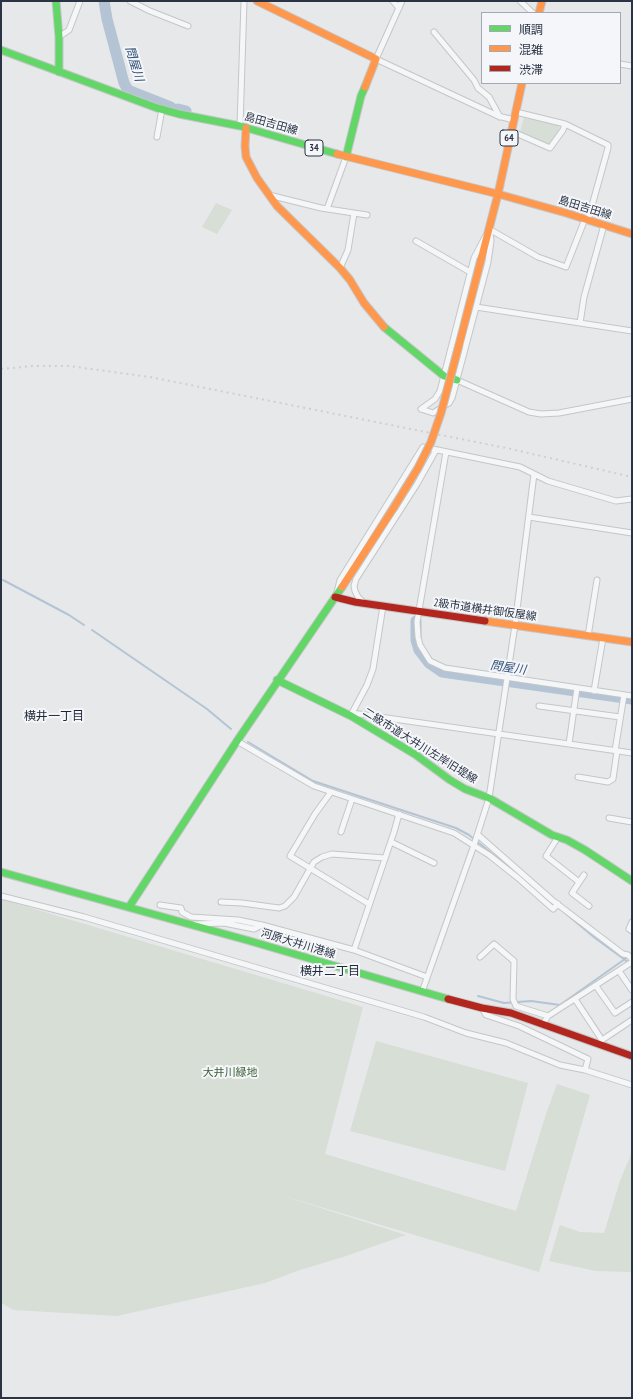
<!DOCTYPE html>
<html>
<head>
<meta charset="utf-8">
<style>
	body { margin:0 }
	#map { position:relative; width:633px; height:1399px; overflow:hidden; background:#e6e8ea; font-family:"PT Sans Narrow","Noto Sans JP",sans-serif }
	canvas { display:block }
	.frame { position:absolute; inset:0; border:2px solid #2b3445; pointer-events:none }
	.legend { position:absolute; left:481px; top:12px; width:140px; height:72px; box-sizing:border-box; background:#f4f6f9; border:1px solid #a4a8b1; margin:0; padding:5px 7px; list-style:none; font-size:12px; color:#2b3445 }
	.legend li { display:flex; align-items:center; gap:8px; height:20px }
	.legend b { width:20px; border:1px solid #a4a8b1 }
</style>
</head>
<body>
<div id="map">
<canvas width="633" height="1399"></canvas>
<div class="frame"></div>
<ul class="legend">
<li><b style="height:5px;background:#63d668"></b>順調</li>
<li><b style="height:5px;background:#ff974d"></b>混雑</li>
<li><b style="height:5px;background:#b3261e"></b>渋滞</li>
</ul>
</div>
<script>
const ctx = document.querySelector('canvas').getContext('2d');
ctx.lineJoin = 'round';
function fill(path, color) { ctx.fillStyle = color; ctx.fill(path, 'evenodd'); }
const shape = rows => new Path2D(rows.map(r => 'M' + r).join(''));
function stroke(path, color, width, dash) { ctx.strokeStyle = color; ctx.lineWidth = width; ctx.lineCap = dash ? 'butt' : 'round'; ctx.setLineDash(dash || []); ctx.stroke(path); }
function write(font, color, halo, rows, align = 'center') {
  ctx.font = font + ' "PT Sans Narrow","Noto Sans JP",sans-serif'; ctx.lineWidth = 4; ctx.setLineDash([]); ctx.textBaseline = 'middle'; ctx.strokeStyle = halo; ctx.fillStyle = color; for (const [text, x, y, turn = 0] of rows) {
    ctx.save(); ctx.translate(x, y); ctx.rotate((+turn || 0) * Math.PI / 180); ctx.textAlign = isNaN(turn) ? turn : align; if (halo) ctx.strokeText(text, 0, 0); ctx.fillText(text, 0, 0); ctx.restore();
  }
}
fill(shape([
	[524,117,560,125,559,130,549,145,520,132],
	[216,203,232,210,217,234,202,227],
	[1,899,363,1007,325,1154,516,1211,546,1114,557,1084,590,1095,539,1272,277,1194,406,1235,343,1257,300,1270,265,1283,117,1316,14,1310,1,1303],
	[376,1041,528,1083,505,1171,350,1131],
	[632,1152,632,1272,596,1271,549,1261,560,1225,580,1232,604,1233,620,1181]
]), '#d6ded6');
stroke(shape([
	[3,580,69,615,84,625],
	[92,630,207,709,231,729],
	[248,742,313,781,456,828,469,835,536,889],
	[564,912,595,938,632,965],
	[478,996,504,1003,531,1001,560,1005,632,954]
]), '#b4c4d5', 2);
stroke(shape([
	[104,1,107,19,124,83,128,90,171,107],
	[178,109,186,111],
	[416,621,416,640,419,650,429,663,442,672,632,699]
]), '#b4c4d5', 11);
const street = shape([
	[130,1,150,11,188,26],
	[393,1,399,8],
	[402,1,376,59,498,116,514,120],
	[520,1,533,13],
	[434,32,474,80,478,88,489,97,500,117],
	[59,37,69,30,80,1],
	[620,64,632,66],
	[565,124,608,145,608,148,588,220],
	[240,126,244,1],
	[511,131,550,148,563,130,565,124,516,112],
	[157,137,162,109],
	[269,195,321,208,367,215],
	[327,209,346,157],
	[489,229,538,257,566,267,585,219],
	[416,241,470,272],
	[340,268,348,250,354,213],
	[476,307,632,331],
	[580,323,584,297,604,225],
	[457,380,529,412,541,414,559,413,632,399],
	[421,409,433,413,449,403,452,398,488,262,491,241,490,232],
	[421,409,435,399,440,391,474,258,485,237],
	[446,452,417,622,418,637,420,645,430,661,445,668,632,696],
	[529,517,632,533],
	[337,592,340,580,423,447,520,467,548,481,616,501,632,499],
	[365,604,358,597,355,591,354,586,356,579,417,484,436,450],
	[588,636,597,580],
	[594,691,603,638],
	[539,706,620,717],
	[352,713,367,685,373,669,383,606],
	[351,716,352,713,632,753],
	[237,741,314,786,454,833,489,855,518,878,553,909,558,904],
	[569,744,577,688],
	[615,751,624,695],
	[578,777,608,782,613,779,617,751],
	[331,792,315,814,290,856,369,904],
	[609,818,632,822],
	[341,832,352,799],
	[478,835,552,900,623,954,628,955,632,959],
	[558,837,546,856,579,882],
	[391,842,434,863],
	[584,875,572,893,589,906],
	[1,896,84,917,424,1017,466,1033,506,1043,560,1065,585,1070,588,1059,519,1026,486,1015,482,1008],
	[221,902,242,903,279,908,285,906,294,897,314,862,322,857,332,854,385,858],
	[160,905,181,908,182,912,191,917,238,920,262,925],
	[632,922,629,929,632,931],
	[194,924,224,923,254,929,262,925,354,950,427,977],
	[354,950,394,832,399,814],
	[480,957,494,944,514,961,513,999,516,1006,548,1016],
	[619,971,632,990],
	[596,986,615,1013,632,1002],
	[422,992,474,845,489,798,515,625,534,474],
	[575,999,602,1040,632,1020],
	[543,1024,548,1016,632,962],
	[585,1070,632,1085]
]);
const fast = shape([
	[56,1,59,37,59,72],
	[1,50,157,108,179,114,240,126,337,154],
	[346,157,361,96,365,87],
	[384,327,444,376,457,380],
	[277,680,351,716,416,755,450,780,465,789,489,798,552,835,567,840,585,850,632,881],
	[1,872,250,941,448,999],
	[129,907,237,741,342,587]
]);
const slow = shape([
	[257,1,376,59,365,87],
	[539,13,542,1],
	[246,128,245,146,246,157,257,178,277,206,340,268,350,280,364,303,384,327],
	[337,154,498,194,566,213,632,234],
	[498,194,522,83],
	[459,345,498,194],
	[342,587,393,509],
	[485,621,632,642]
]);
const jam = shape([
	[335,597,355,602,485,621],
	[448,999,482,1008,511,1013,632,1056]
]);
stroke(street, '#c4c6c8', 7);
stroke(fast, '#c4c6c8', 9);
stroke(slow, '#c4c6c8', 9);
stroke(jam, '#c4c6c8', 9);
stroke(street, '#f5f6f7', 5);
stroke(fast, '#63d668', 7);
stroke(slow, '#ff974d', 7);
stroke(jam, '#b3261e', 7);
stroke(shape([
	[1,369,33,366,69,366,150,377,511,449,632,477]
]), '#cecfd2', 2, [2, 4]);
const slowBridge = shape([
	[393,509,418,468,431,442,441,413,459,345]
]);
stroke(slowBridge, '#c4c6c8', 9, []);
stroke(slowBridge, '#ff974d', 7);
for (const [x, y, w] of [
	[509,138,18],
	[314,148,18]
]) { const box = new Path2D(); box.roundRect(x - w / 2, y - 8, w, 16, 3); ctx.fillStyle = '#f4f6f9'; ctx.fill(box); stroke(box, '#2b3445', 1); }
write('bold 10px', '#2b3445', null, [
	["64",509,138],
	["34",314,148]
]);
write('11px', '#2b3445', '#f4f6f9', [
	["島田吉田線",271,124,16],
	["島田吉田線",585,208,17],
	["2級市道横井御仮屋線",485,610,8],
	["二級市道大井川左岸旧堤線",420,746,32],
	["河原大井川港線",298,944,17]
]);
write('11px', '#3f6138', '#f4f6f9', [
	["大井川緑地",230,1073]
]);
write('italic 12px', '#34527a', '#f4f6f9', [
	["問屋川",134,64,73],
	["問屋川",508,668,8]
]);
write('12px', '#1d2536', '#f4f6f9', [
	["横井一丁目",54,717],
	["横井二丁目",330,972]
]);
</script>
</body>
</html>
